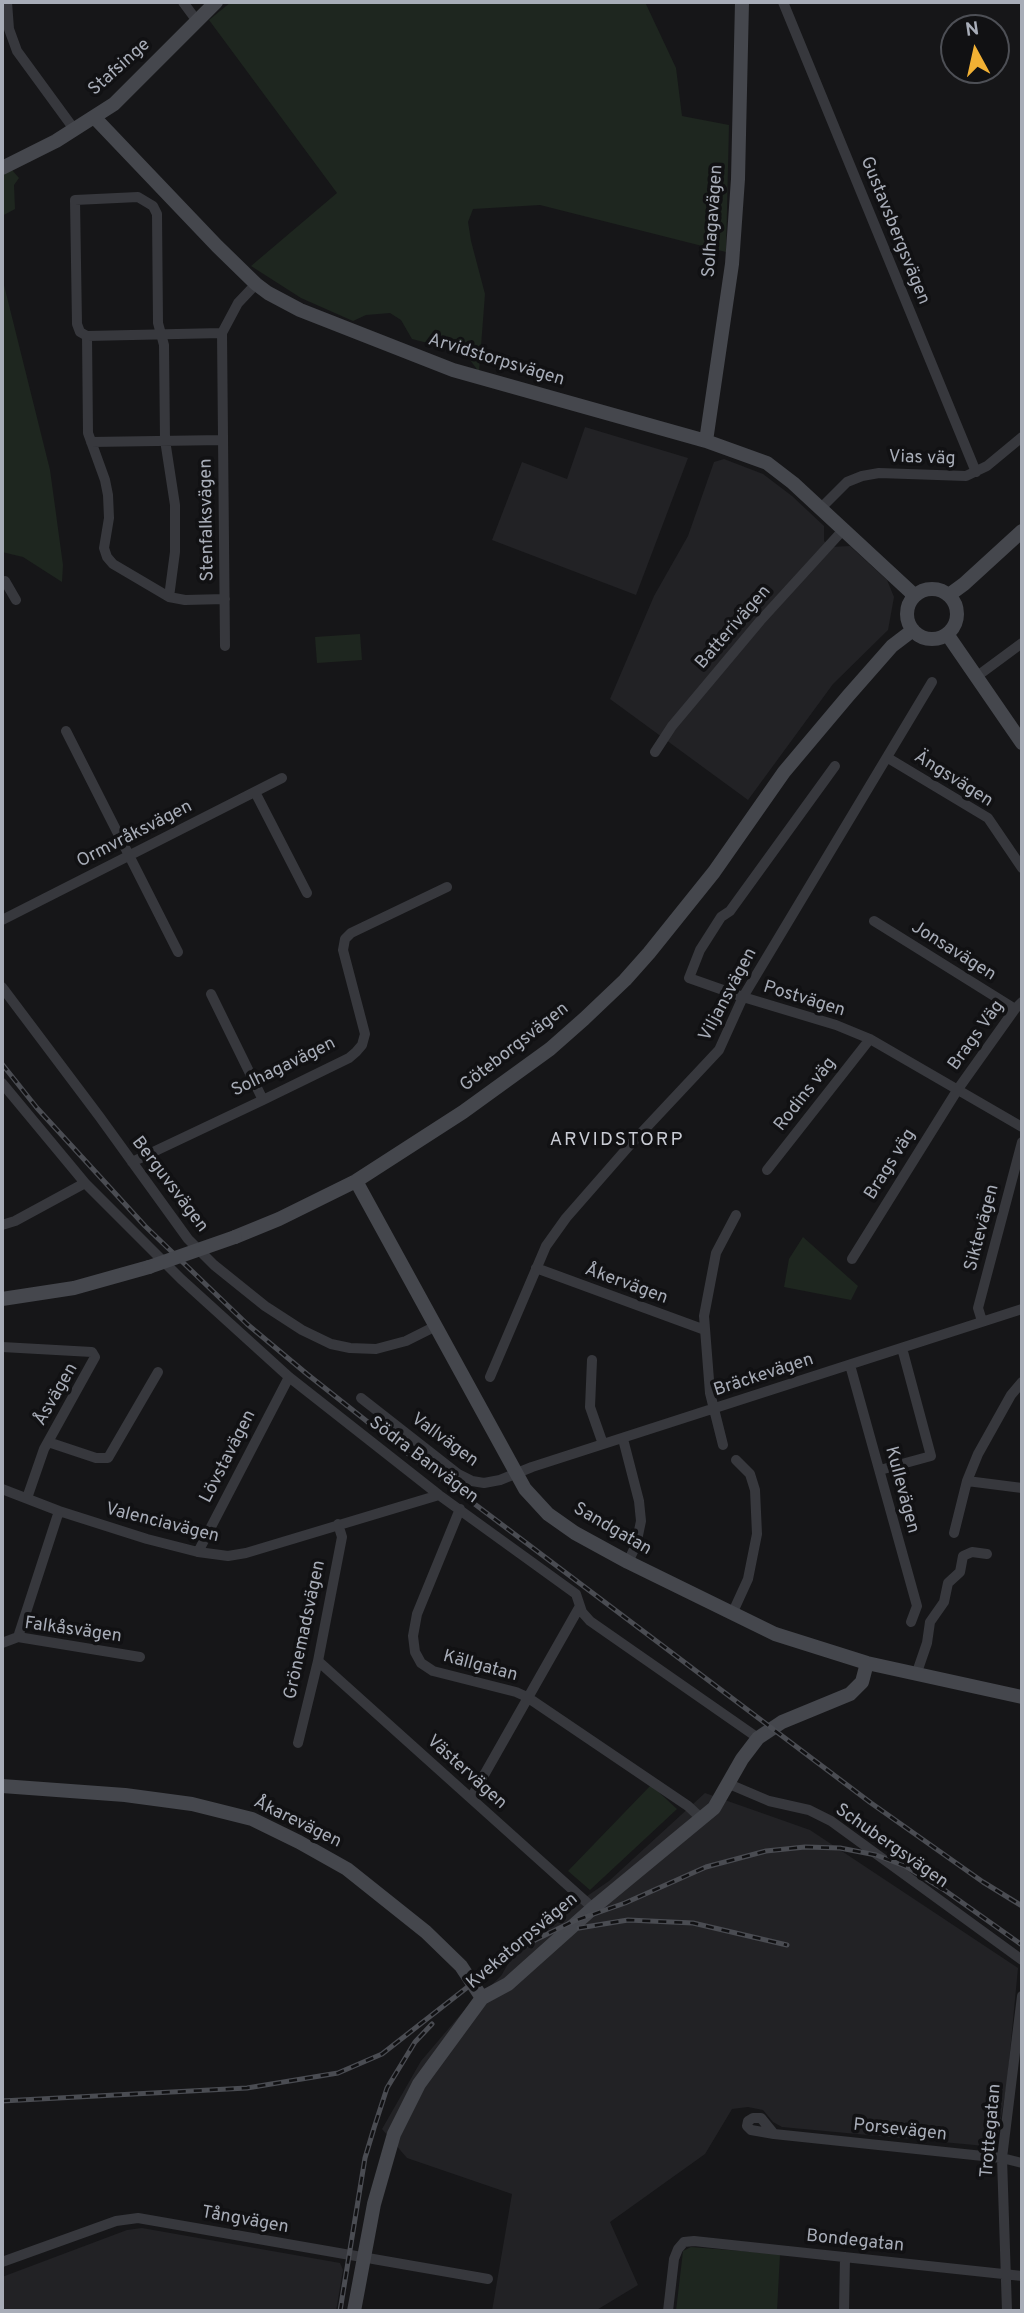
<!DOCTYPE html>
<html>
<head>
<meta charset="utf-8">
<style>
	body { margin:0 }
	#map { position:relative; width:1024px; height:2313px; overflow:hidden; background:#161618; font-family:Overpass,sans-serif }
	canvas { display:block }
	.frame { position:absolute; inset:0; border:4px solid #a8adb8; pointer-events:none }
	.north { position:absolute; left:940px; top:14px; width:70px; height:70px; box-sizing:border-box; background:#111113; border:2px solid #4d4f55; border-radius:50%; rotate:352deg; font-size:19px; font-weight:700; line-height:28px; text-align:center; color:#a8adb8 }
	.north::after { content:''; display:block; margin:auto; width:24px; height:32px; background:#f2b134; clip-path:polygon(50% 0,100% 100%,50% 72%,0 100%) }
</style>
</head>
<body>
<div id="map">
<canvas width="1024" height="2313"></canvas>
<div class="frame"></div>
<div class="north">N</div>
</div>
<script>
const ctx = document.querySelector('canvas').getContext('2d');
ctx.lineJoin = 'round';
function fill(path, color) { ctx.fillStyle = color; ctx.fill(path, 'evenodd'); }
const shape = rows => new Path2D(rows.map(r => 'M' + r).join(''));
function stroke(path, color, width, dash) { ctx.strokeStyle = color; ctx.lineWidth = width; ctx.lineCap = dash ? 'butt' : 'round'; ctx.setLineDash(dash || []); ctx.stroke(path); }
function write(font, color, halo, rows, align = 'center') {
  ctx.font = font + ' Overpass,sans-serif'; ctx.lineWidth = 7; ctx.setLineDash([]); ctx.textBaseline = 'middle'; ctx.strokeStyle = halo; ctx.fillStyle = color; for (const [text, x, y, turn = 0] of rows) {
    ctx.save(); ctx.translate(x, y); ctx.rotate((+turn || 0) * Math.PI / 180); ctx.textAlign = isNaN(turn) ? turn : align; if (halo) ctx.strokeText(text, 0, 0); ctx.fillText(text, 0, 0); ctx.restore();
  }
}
fill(shape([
	[585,427,688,458,636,595,492,540,522,462,567,479],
	[724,459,763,474,792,496,824,526,824,541,830,547,850,546,887,580,894,597,888,630,833,684,748,800,610,699,654,596,688,536,714,462],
	[705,1793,810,1830,1018,1968,1007,2083,996,2147,782,2127,773,2122,763,2110,748,2107,732,2109,705,2154,610,2222,638,2285,595,2311,492,2311,512,2194,407,2158,382,2129,421,2061,461,2014,501,1976,527,1931,558,1916,609,1881],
	[142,2228,340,2263,343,2270,336,2311,2,2311,2,2277,127,2230]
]), '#222225');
fill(shape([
	[231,2,645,2,676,68,682,116,729,125,726,252,540,205,473,209,468,222,471,241,485,294,479,372,467,356,459,351,412,339,401,320,390,313,366,315,353,321,301,298,251,266,337,193,209,20],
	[2,169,12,170,19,178,14,185,15,209,2,216],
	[2,277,50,470,63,565,62,582,23,557,2,552],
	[360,634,362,660,317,663,315,637],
	[803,1237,858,1286,851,1300,784,1287,789,1259],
	[651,1785,677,1809,590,1890,568,1871],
	[691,2247,780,2254,777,2311,676,2311,683,2251]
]), '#1e261f');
stroke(shape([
	[7,2,9,29,17,51,74,129],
	[183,2,197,21],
	[783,2,976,472],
	[87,336,222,333],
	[91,442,223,440],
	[821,508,847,482,862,476,879,473,966,476,987,466,1022,437],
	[2,582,5,581,16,600],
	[169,597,175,552,175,505,165,440,164,345,158,323,157,214,153,206,138,197,75,200,77,324,80,332,87,336,88,433,105,480,108,495,109,518,104,548,107,557,113,564,169,597,185,600,225,599],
	[225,646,222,333,238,303,256,284],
	[976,677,1022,643],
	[66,731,178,952],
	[655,752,672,726,760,621,843,530],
	[888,758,988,818,1022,868],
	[835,766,730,911,721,917,700,950,689,978,743,997,836,1025,870,1039,1022,1127],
	[255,792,307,893],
	[2,920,282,778],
	[874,921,1015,1009],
	[2,987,99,1116,188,1239,214,1265,265,1306,302,1330,331,1344,350,1348,376,1349,406,1341,436,1326],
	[211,994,263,1100],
	[2,1083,85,1183],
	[132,1162,263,1100,349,1058,356,1052,362,1045,365,1034,343,950,345,939,351,933,447,887],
	[767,1170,870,1039],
	[2,1225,15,1221,85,1183,181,1279,289,1377,439,1495,576,1594,582,1612,590,1621,758,1738],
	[852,1259,958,1089,1015,1009,1022,1002],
	[536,1268,705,1330],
	[982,1321,978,1308,1022,1142],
	[2,1347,92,1352,95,1357,44,1449,27,1498],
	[592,1360,590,1407,603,1444],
	[850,1365,917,1606,911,1622],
	[490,1377,546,1246,566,1218,629,1146,719,1050,743,997,932,682],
	[361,1398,458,1474,472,1481,484,1483,500,1480,532,1467,1022,1309],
	[623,1439,639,1501,641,1521,636,1545,628,1562],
	[48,1442,96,1458,108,1458,158,1372],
	[723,1445,710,1393,704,1316,716,1253,736,1215],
	[880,1470,931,1456,902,1348],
	[967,1481,1022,1488],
	[2,1489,59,1511,147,1539,198,1552,228,1556,246,1553,439,1495],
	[460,1509,417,1614,413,1636,415,1652,421,1663,433,1671,516,1692,527,1697,688,1806,702,1819],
	[954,1533,967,1481,978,1454,1011,1395,1022,1382],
	[198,1552,289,1377],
	[732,1614,748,1579,757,1534,755,1490,750,1474,736,1460],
	[18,1637,59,1511],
	[2,1643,18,1637,140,1657],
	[318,1661,593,1908],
	[916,1675,927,1643,930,1622,944,1602,948,1583,960,1572,963,1556,972,1552,987,1554],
	[298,1743,318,1661,342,1537,338,1524],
	[729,1784,769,1801,809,1810,831,1821,1022,1960],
	[471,1798,580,1606],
	[774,2134,761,2118,753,2118,748,2121,747,2126,751,2130,774,2134,1002,2158,1022,2163],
	[2,2262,116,2221,138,2218,488,2279],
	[668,2311,674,2259,678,2249,684,2242,694,2241,1022,2276],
	[844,2311,845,2257],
	[1007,2311,1002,2158,1022,1996]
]), '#37383d', 10);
stroke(shape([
	[94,117,217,246,256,284,268,293,300,310,453,370,706,441,767,463,793,483,914,595],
	[2,168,56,141,114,104,216,2],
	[706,441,732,264,738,179,742,2],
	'907 614a25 25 0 1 1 50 0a25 25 0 1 1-50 0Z',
	[949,595,964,584,1022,531],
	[947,634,1022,743],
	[356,1181,525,1489,548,1514,575,1533,628,1562,775,1634,867,1663,1022,1697],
	[235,1237,279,1219,356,1181,463,1112,550,1049,584,1019,625,980,649,953,714,872,784,772,848,696,892,646,913,630],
	[2,1299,74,1288,149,1267],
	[2,1786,125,1795,192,1804,252,1819,299,1842,347,1869,426,1932,461,1966,482,1998],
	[354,2311,374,2204,394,2134,419,2084,482,1998,508,1984,593,1908,714,1808,742,1759,758,1738,782,1722,850,1694,862,1682,867,1663]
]), '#45474d', 14);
const rail = shape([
	[2,1064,37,1108,145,1226,247,1324,307,1374,407,1453,871,1803,983,1882,1022,1906],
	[579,1928,628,1920,693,1923,787,1945],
	[2,2101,247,2088,338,2073,382,2054,506,1957,535,1940,574,1921,625,1903,706,1867,766,1851,805,1847,840,1848,876,1855,905,1866,943,1889,1022,1945],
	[340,2311,365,2158,374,2128,387,2088,415,2042,432,2024]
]);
stroke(rail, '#4a4c52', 5);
stroke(rail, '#111113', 2.5, [8]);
stroke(shape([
	[149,1267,235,1237]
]), '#45474d', 14);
write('18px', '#a8adb8', '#111113', [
	["Stafsinge",120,68,-42],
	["Solhagavägen",714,221,-86],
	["Gustavsbergsvägen",894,231,68],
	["Arvidstorpsvägen",496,361,17],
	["Vias väg",922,459,2],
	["Stenfalksvägen",208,520,-91],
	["Batterivägen",734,628,-49],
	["Ängsvägen",953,780,32],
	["Ormvråksvägen",135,835,-27],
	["Jonsavägen",953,952,32],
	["Viljansvägen",729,995,-62],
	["Postvägen",804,1000,17],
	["Brags Väg",977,1036,-54],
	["Göteborgsvägen",515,1048,-38],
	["Solhagavägen",284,1068,-26],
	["Rodins väg",806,1095,-52],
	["Brags väg",891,1165,-58],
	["Berguvsvägen",169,1185,53],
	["Siktevägen",983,1228,-75],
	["Åkervägen",626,1285,20],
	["Bräckevägen",764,1376,-18],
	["Åsvägen",57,1395,-60],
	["Vallvägen",444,1441,36],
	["Lövstavägen",229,1457,-63],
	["Södra Banvägen",423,1461,37],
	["Kullevägen",901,1490,75],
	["Valenciavägen",162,1524,14],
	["Sandgatan",612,1530,30],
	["Grönemadsvägen",306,1630,-78],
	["Falkåsvägen",73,1631,8],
	["Källgatan",480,1667,15],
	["Västervägen",466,1773,42],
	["Åkarevägen",297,1823,26],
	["Schubergsvägen",891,1847,35],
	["Kvekatorpsvägen",523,1942,-40],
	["Porsevägen",900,2131,6],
	["Trottegatan",992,2131,-85],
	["Tångvägen",245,2221,10],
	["Bondegatan",855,2242,6]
]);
ctx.letterSpacing = '2px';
write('19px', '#c9ccd4', '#111113', [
	["ARVIDSTORP",617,1141]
]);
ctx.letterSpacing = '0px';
</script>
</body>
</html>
